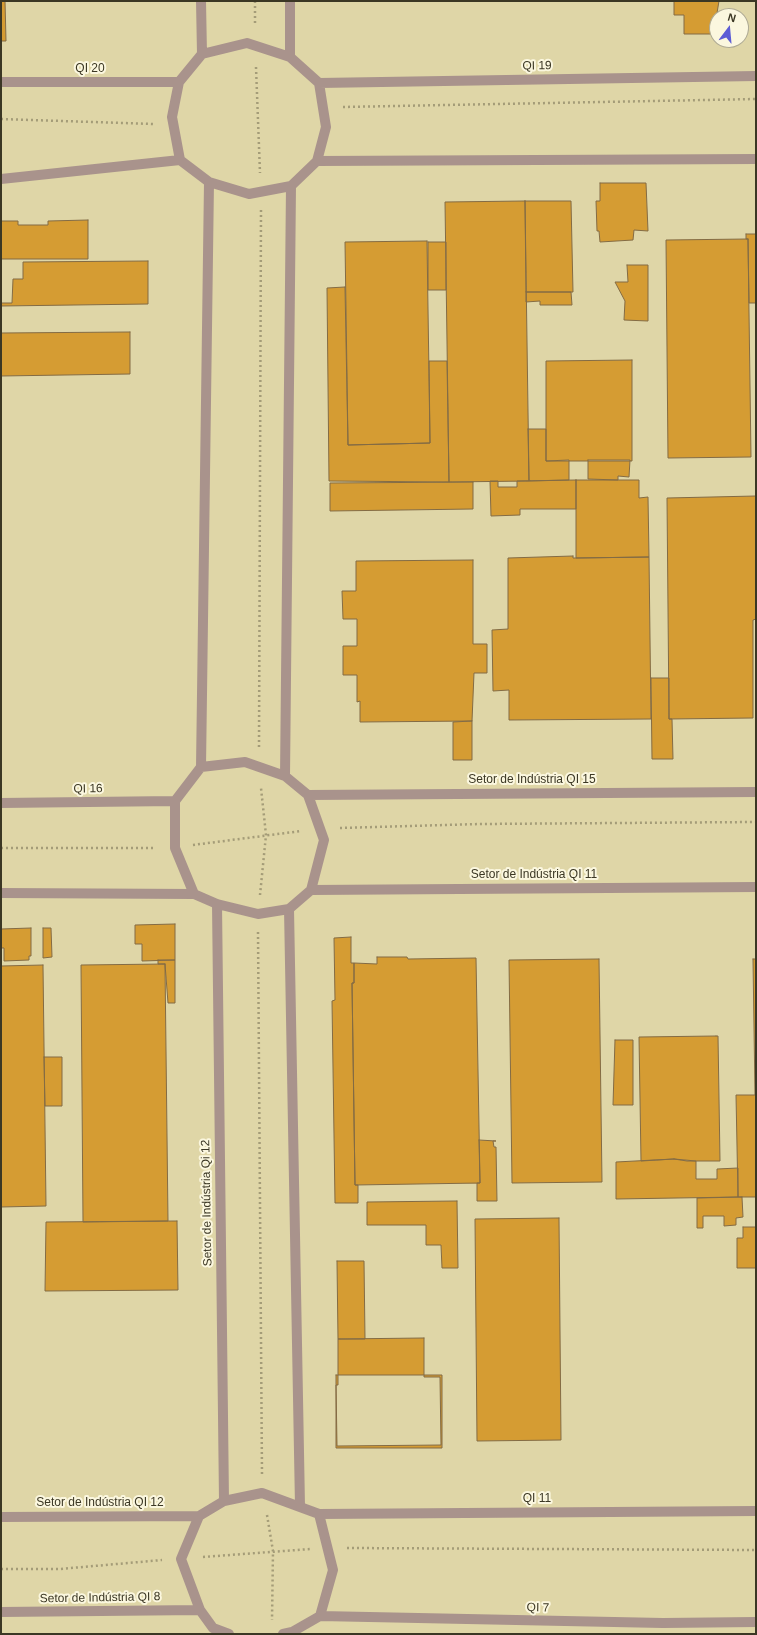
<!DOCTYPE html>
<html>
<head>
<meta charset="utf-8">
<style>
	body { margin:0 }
	#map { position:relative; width:757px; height:1635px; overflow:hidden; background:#dfd6a7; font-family:Helvetica,sans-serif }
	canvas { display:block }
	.frame { position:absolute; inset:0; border:2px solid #3b3724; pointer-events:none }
	.north { position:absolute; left:709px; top:8px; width:40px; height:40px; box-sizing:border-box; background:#fbf7df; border:1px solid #aeaa94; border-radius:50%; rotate:16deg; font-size:11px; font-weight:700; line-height:16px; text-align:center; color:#3b3724 }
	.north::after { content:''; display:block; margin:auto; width:14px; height:18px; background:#5d5dd5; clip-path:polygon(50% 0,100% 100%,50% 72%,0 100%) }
</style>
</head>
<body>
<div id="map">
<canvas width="757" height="1635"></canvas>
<div class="frame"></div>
<div class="north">N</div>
</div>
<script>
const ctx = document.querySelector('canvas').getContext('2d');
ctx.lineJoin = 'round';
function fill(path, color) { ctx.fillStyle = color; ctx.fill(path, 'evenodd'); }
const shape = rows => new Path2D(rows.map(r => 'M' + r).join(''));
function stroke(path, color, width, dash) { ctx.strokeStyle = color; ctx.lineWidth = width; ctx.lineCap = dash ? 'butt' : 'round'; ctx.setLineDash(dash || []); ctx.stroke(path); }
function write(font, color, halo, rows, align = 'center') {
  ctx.font = font + ' Helvetica,sans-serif'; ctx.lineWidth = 4; ctx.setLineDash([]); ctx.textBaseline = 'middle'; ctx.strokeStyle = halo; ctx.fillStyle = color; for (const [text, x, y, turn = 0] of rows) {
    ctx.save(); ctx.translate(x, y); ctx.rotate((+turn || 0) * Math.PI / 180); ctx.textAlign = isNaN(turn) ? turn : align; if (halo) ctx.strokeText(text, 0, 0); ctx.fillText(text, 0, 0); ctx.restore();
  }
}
const building = shape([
	[1,1,5,1,6,41,1,41,1,1],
	[674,1,719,1,717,13,725,13,725,16,717,16,717,34,684,34,684,15,674,15,674,1],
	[600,183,646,183,648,231,634,230,633,240,600,242,599,231,597,231,596,201,600,201,600,183],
	[525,201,529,481,449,482,445,202,525,201],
	[525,201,571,201,573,292,526,292,525,201],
	[88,220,88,259,1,259,1,221,18,221,18,225,48,225,48,221,88,220],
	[746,234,756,234,756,303,749,303,748,239,746,239,746,234],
	[748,239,751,457,668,458,666,240,748,239],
	[427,241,430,443,348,445,345,242,427,241],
	[428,242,446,242,446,290,428,290,428,242],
	[148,261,148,304,1,306,1,303,12,303,13,279,23,279,23,262,148,261],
	[627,265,648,265,648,321,624,320,625,301,615,282,628,282,627,265],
	[345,287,348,445,430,443,429,361,447,361,449,482,329,481,327,288,345,287],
	[526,292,571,292,572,305,540,305,540,301,526,302,526,292],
	[130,332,130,374,1,376,1,333,130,332],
	[632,360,632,461,546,461,546,361,632,360],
	[528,429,546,429,546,461,569,460,569,480,529,481,528,429],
	[588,460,630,460,629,477,618,476,618,480,588,479,588,460],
	[576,480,639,480,639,498,648,497,649,557,576,558,576,480],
	[576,480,576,509,520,509,520,515,491,516,490,481,498,481,498,487,517,487,517,481,576,480],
	[473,482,473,509,330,511,330,483,473,482],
	[756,496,756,619,753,620,753,718,669,719,667,498,756,496],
	[573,556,573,558,576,558,649,557,651,719,509,720,509,690,493,691,492,630,508,629,508,558,573,556],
	[473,560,473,644,487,644,487,673,474,673,472,721,360,722,360,701,357,702,357,675,343,675,343,646,357,646,357,619,343,619,342,591,356,591,356,561,473,560],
	[651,678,669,678,669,719,672,719,673,759,652,759,651,678],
	[472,721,472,760,453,760,453,722,472,721],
	[175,924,175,960,142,961,142,944,135,944,135,925,175,924],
	[31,928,31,956,29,956,29,960,4,961,4,948,1,948,1,929,31,928],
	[43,928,51,928,52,957,43,958,43,928],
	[351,937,351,963,354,963,354,983,352,983,355,1185,358,1185,358,1203,335,1203,332,1001,335,1000,334,938,351,937],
	[377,957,407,957,408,959,476,958,480,1183,355,1185,352,983,354,983,354,963,377,964,377,957],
	[599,959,602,1182,512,1183,509,960,599,959],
	[753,959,756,959,756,1197,738,1197,736,1095,755,1095,753,959],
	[158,960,175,960,175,1003,168,1003,165,964,158,964,158,960],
	[165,964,168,1221,83,1222,81,965,165,964],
	[43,965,46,1206,1,1207,1,966,43,965],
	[716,1036,718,1036,720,1161,687,1161,674,1159,641,1161,639,1037,716,1036],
	[615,1040,633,1040,633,1105,613,1105,615,1040],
	[44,1057,62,1057,62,1106,45,1106,44,1057],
	[479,1140,496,1141,493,1141,494,1147,496,1147,497,1201,477,1201,477,1183,480,1183,479,1140],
	[674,1159,696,1161,696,1179,717,1179,717,1169,738,1168,738,1197,616,1199,616,1162,674,1159],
	[742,1197,743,1217,736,1218,736,1225,724,1226,724,1216,703,1216,703,1228,697,1228,697,1198,742,1197],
	[457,1201,458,1268,442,1268,441,1245,426,1245,426,1225,367,1225,367,1202,457,1201],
	[559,1218,561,1440,477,1441,475,1219,559,1218],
	[177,1221,178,1290,45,1291,46,1222,177,1221],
	[743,1227,756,1227,756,1268,737,1268,737,1238,743,1238,743,1227],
	[337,1261,364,1261,365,1339,338,1339,337,1261],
	[424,1338,424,1377,440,1377,441,1445,337,1446,336,1385,338,1385,338,1339,424,1338],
	[336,1375,442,1375,442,1448,336,1448,336,1375]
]);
fill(building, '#d59c33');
stroke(building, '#836b44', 1);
stroke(shape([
	[255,1,255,26],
	[256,67,260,173],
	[343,107,756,99],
	[1,119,153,124],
	[259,747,261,210],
	[340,828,480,824,756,822],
	[193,845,301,831],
	[1,848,156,848],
	[260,895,266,835,261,788],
	[258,932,262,1475],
	[267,1515,273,1551,272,1620],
	[347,1548,756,1550],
	[203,1557,310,1549],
	[1,1569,60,1569,162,1560]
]), '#a49c78', 2.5, [2, 3]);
stroke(shape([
	[201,1,202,54],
	[290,57,247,43,202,54,179,82,172,117,180,160,209,182,249,194,291,186,317,161,326,127,319,83,290,57,290,1],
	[1,82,179,82],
	[319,83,756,76],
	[317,161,756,159],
	[1,179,180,160],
	[245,762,285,776,308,795,324,840,311,890,289,909,258,914,217,904,194,894,175,848,175,801,201,767,245,762],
	[201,767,209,182],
	[285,776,291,186],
	[308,795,756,792],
	[1,803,175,801],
	[311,890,756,887],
	[1,893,194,894],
	[217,904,224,1501],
	[289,909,300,1506],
	[319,1514,756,1511],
	[1,1517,199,1516],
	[1,1612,200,1610],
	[320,1616,663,1623,756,1622],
	[229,1634,213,1628,200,1610,181,1559,199,1516,224,1501,262,1493,319,1514,333,1570,320,1616,292,1632,283,1634]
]), '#a9938c', 10);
write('12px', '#3b3724', '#fbf7df', [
	["QI 19",537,66,-1],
	["QI 20",90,69],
	["Setor de Indústria QI 15",532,780],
	["QI 16",88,789,-1],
	["Setor de Indústria QI 11",534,875],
	["Setor de Indústria Qi 12",207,1203,-91],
	["QI 11",537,1499],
	["Setor de Indústria QI 12",100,1503],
	["Setor de Indústria QI 8",100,1598,-1],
	["QI 7",538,1608,1]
]);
</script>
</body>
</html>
